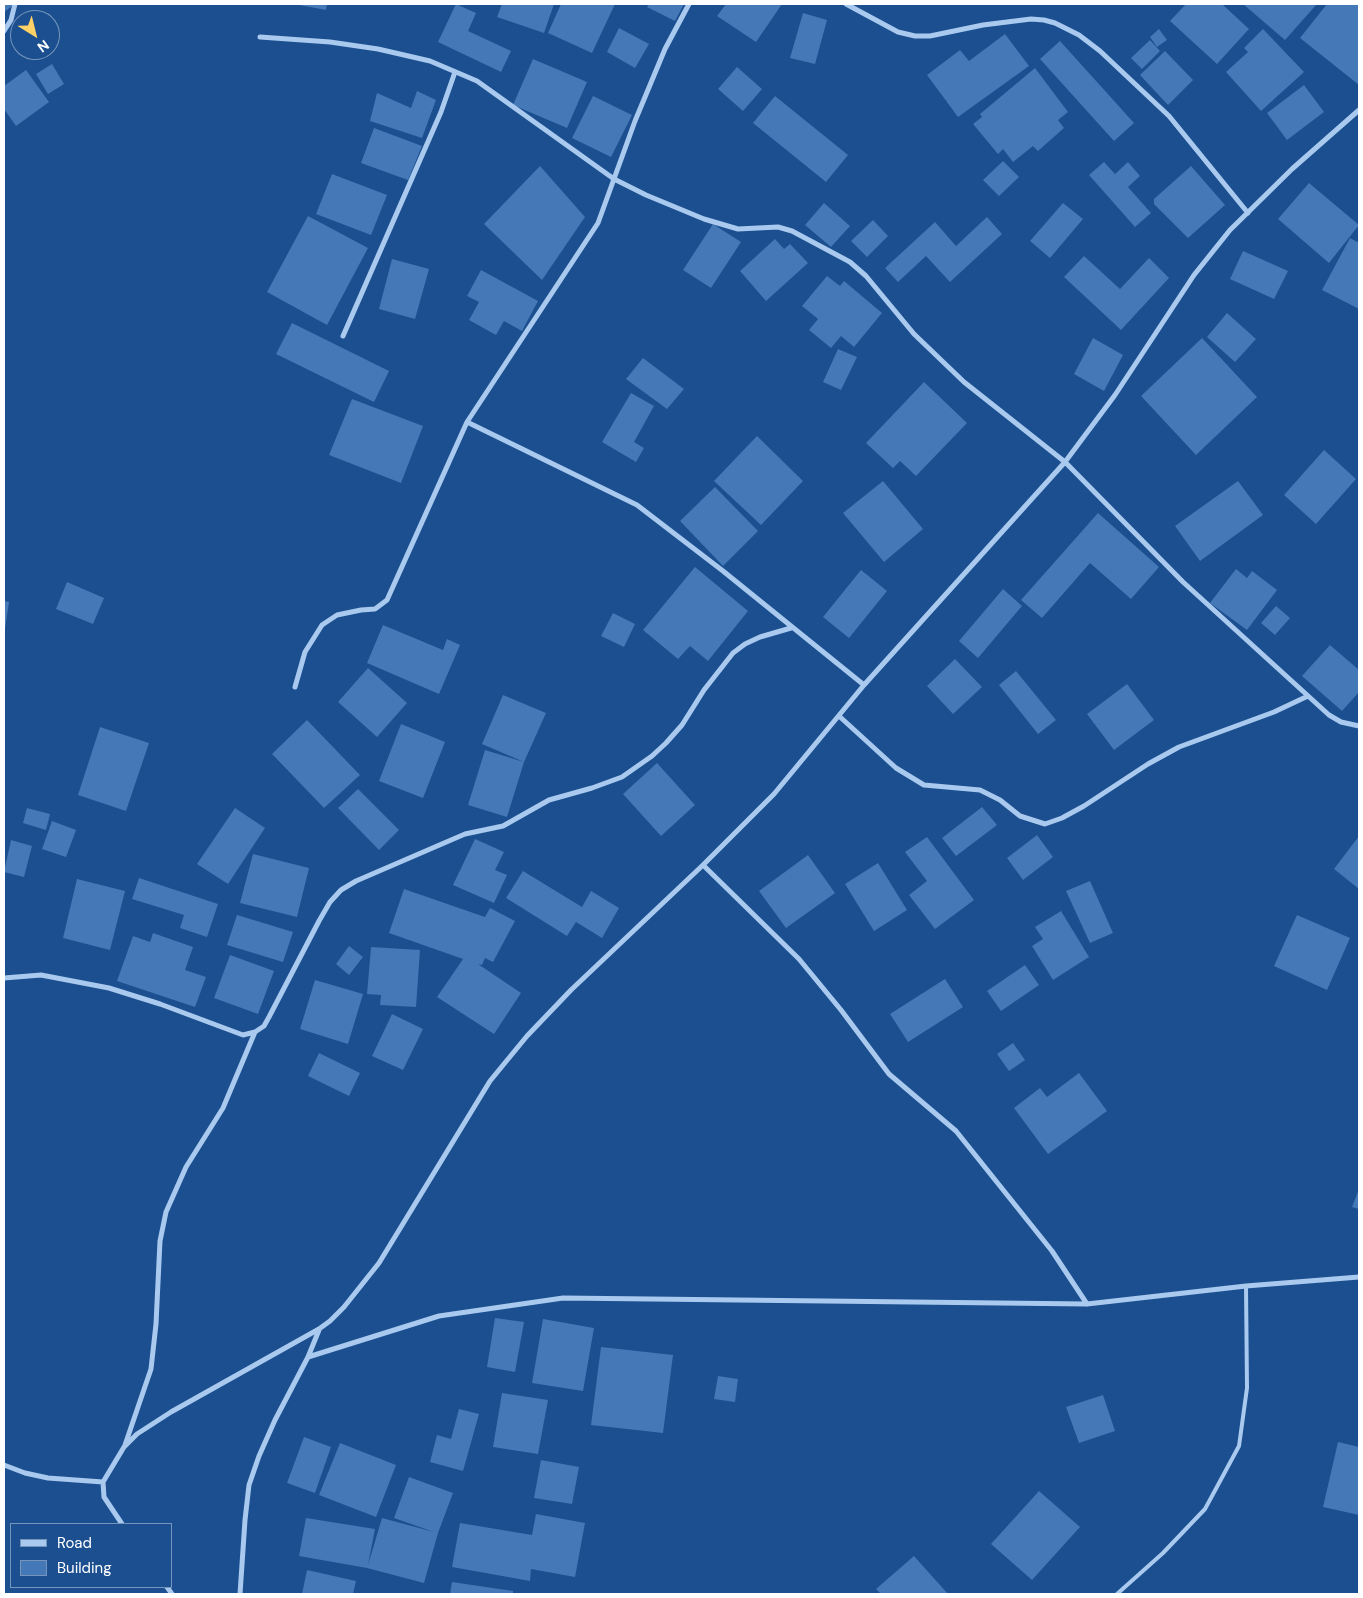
<!DOCTYPE html>
<html>
<head>
<meta charset="utf-8">
<style>
	body { margin:0 }
	#map { position:relative; width:1363px; height:1598px; overflow:hidden; background:#1b4f8f; font-family:"DM Sans",sans-serif }
	canvas { display:block }
	.frame { position:absolute; inset:0; border:5px solid #fff; pointer-events:none }
	.legend { position:absolute; left:10px; top:1523px; width:162px; height:65px; box-sizing:border-box; background:#1b4f8f; border:1px solid #7695bc; margin:0; padding:6px 9px; list-style:none; font-size:15px; color:#fff }
	.legend li { display:flex; align-items:center; gap:10px; height:25px }
	.legend b { width:25px; border:1px solid #7695bc }
	.north { position:absolute; left:10px; top:10px; width:50px; height:50px; box-sizing:border-box; background:#1b4f8f; border:1px solid #7695bc; border-radius:50%; rotate:144deg; font-size:14px; font-weight:700; line-height:20px; text-align:center; color:#fff }
	.north::after { content:''; display:block; margin:auto; width:18px; height:22px; background:#ffd166; clip-path:polygon(50% 0,100% 100%,50% 72%,0 100%) }
</style>
</head>
<body>
<div id="map">
<canvas width="1363" height="1598"></canvas>
<div class="frame"></div>
<ul class="legend">
<li><b style="height:6px;background:#a9c9ee"></b>Road</li>
<li><b style="height:14px;background:#4478b7"></b>Building</li>
</ul>
<div class="north">N</div>
</div>
<script>
const ctx = document.querySelector('canvas').getContext('2d');
ctx.lineJoin = 'round';
function fill(path, color) { ctx.fillStyle = color; ctx.fill(path, 'evenodd'); }
const shape = rows => new Path2D(rows.map(r => 'M' + r).join(''));
function stroke(path, color, width, dash) { ctx.strokeStyle = color; ctx.lineWidth = width; ctx.lineCap = dash ? 'butt' : 'round'; ctx.setLineDash(dash || []); ctx.stroke(path); }
fill(shape([
	[4,4,15,4,4,12],
	[299,4,327,4,326,10,299,5],
	[456,4,476,13,468,31,511,51,501,72,438,42],
	[502,4,554,4,544,33,497,17],
	[561,4,615,4,592,53,548,33],
	[649,4,684,4,675,21,647,7],
	[726,4,782,4,756,42,717,16],
	[1186,4,1222,4,1249,29,1217,64,1170,21],
	[1243,4,1317,4,1285,40],
	[1327,4,1359,4,1359,85,1300,38],
	[803,13,827,20,815,64,790,58],
	[619,28,649,44,635,68,607,52],
	[1159,29,1167,40,1157,47,1150,37],
	[1263,29,1304,72,1261,111,1226,72,1248,52,1244,48],
	[1005,34,1029,66,958,117,927,75,960,50,969,61],
	[1150,40,1160,51,1142,69,1131,58],
	[1060,41,1134,123,1114,141,1040,59],
	[1165,51,1193,80,1168,105,1140,75],
	[533,59,587,82,567,128,513,105],
	[52,64,64,84,48,94,36,74],
	[737,67,762,89,743,111,718,89],
	[1035,68,1068,112,1058,120,1064,128,1038,151,1033,146,1013,162,1003,149,998,154,973,124,982,117,980,114],
	[26,70,49,102,16,126,4,109,4,86],
	[1304,85,1324,112,1287,140,1267,113],
	[417,91,436,100,422,138,370,121,377,93,411,108],
	[593,96,632,115,611,157,572,138],
	[775,96,848,155,826,182,753,123],
	[374,128,422,146,408,180,361,163],
	[1003,161,1019,177,999,196,983,180],
	[1104,162,1115,174,1128,162,1140,176,1128,187,1151,213,1135,227,1089,175],
	[540,166,585,217,542,280,484,224],
	[1191,166,1225,205,1188,238,1154,204,1154,199],
	[332,174,387,195,371,235,316,214],
	[1309,183,1359,225,1329,263,1278,219],
	[824,203,850,226,831,247,805,225],
	[1063,203,1083,219,1050,258,1030,241],
	[308,216,368,248,327,325,267,292],
	[987,217,1002,234,950,282,926,256,898,282,885,268,935,222,956,246],
	[873,220,888,236,867,257,851,241],
	[713,224,741,242,711,288,683,270],
	[1350,238,1359,243,1359,309,1322,290],
	[775,239,784,249,790,244,808,263,766,301,740,271],
	[1243,251,1288,271,1274,299,1230,279],
	[1084,256,1120,289,1149,258,1169,278,1121,330,1064,277],
	[392,259,429,269,415,319,379,309],
	[481,270,538,301,522,331,504,321,496,335,469,320,479,302,467,296],
	[827,276,840,286,844,281,882,313,854,347,841,336,831,348,809,330,818,319,802,306],
	[1227,313,1256,339,1235,362,1207,337],
	[292,323,389,371,374,402,276,354],
	[1093,338,1123,355,1104,391,1074,374],
	[1202,338,1257,397,1196,455,1141,396],
	[838,349,857,357,841,390,823,382],
	[643,358,684,389,667,409,626,379],
	[924,382,967,423,916,476,900,461,893,468,866,443],
	[631,393,654,406,634,442,644,448,636,462,602,442],
	[352,399,423,426,401,483,329,455],
	[757,436,803,481,761,525,714,481],
	[1324,450,1356,479,1316,524,1284,495],
	[883,481,923,529,884,562,843,513],
	[1238,481,1263,515,1200,561,1175,526],
	[715,487,758,531,723,566,680,521],
	[1098,513,1159,567,1131,599,1090,563,1042,618,1021,600],
	[695,567,748,611,708,661,690,646,678,659,643,630],
	[1236,569,1247,578,1252,571,1277,590,1247,630,1210,603],
	[861,570,887,591,849,638,823,617],
	[67,582,104,598,93,624,56,609],
	[1003,589,1022,606,978,658,959,641],
	[4,601,9,602,5,629,4,629],
	[1276,606,1290,618,1275,635,1261,623],
	[613,613,635,624,624,647,601,636],
	[383,625,443,650,447,639,460,645,439,694,367,663],
	[1330,645,1359,670,1359,692,1342,711,1302,676],
	[955,659,982,687,953,714,927,686],
	[368,668,407,703,377,737,338,702],
	[1016,671,1056,720,1038,734,999,685],
	[1127,684,1154,720,1114,750,1087,714],
	[503,695,546,713,524,762,482,744],
	[307,720,360,775,324,808,272,754],
	[401,724,445,742,423,798,379,781],
	[100,727,149,743,126,811,78,795],
	[485,750,524,762,507,817,468,805],
	[657,763,695,805,661,836,623,794],
	[358,789,399,830,379,850,338,808],
	[982,807,997,825,956,856,942,838],
	[27,808,50,814,46,830,23,823],
	[235,808,265,828,228,884,197,864],
	[52,821,76,830,66,857,42,849],
	[1037,835,1053,857,1023,880,1007,858],
	[1359,836,1359,889,1334,869],
	[927,837,974,900,935,929,909,895,927,881,905,852],
	[475,839,504,852,495,870,507,875,494,903,453,885],
	[11,840,32,846,24,877,4,872],
	[253,854,309,868,297,917,240,903],
	[808,855,835,893,786,928,759,891],
	[878,863,907,910,874,931,845,884],
	[523,871,582,907,591,891,619,908,602,938,576,922,567,936,506,898],
	[139,878,218,904,207,937,180,928,184,915,132,899],
	[77,879,125,891,110,950,63,938],
	[1090,881,1113,933,1090,943,1066,891],
	[404,889,485,917,490,908,515,921,493,962,485,958,482,965,478,964,521,993,494,1034,437,997,463,959,389,933],
	[1061,911,1089,957,1053,980,1032,946,1043,939,1035,927],
	[237,915,293,932,283,962,227,945],
	[1297,915,1350,938,1327,990,1274,966],
	[153,933,193,947,185,970,206,977,195,1007,117,981,133,936,150,942],
	[349,946,363,957,349,975,336,964],
	[371,947,420,950,416,1007,380,1005,381,995,367,994],
	[230,955,274,971,258,1014,214,998],
	[1025,965,1039,985,1001,1011,987,991],
	[945,979,963,1007,908,1042,890,1014],
	[315,980,363,994,348,1044,300,1029],
	[392,1014,423,1029,403,1070,372,1056],
	[1013,1043,1025,1060,1009,1071,997,1054],
	[319,1053,360,1073,349,1096,308,1076],
	[1079,1073,1107,1111,1048,1154,1014,1108,1040,1088,1047,1097],
	[1359,1189,1359,1209,1352,1207],
	[495,1318,524,1322,515,1372,487,1367],
	[543,1319,594,1328,583,1391,532,1383],
	[601,1347,673,1355,663,1433,591,1425],
	[718,1376,738,1379,735,1402,714,1399],
	[502,1393,548,1400,538,1454,493,1447],
	[1103,1395,1115,1431,1079,1443,1066,1407],
	[459,1409,479,1414,463,1471,430,1462,437,1435,451,1439],
	[304,1437,331,1447,315,1493,287,1483],
	[1338,1442,1359,1447,1359,1515,1323,1507],
	[340,1443,396,1465,376,1517,319,1495],
	[541,1460,579,1467,572,1504,534,1498],
	[409,1477,453,1493,438,1533,424,1583,367,1568,299,1556,306,1518,375,1529,368,1565,382,1518,434,1532,394,1518],
	[1039,1491,1080,1527,1032,1580,991,1544],
	[536,1514,585,1523,575,1577,531,1569,530,1581,452,1567,460,1523,532,1535],
	[914,1556,948,1594,881,1594,876,1589],
	[307,1570,356,1581,353,1594,302,1594],
	[452,1582,513,1591,513,1594,450,1594]
]), '#4478b7');
stroke(shape([
	[1117,1594,1163,1553,1205,1509,1239,1446,1247,1388,1246,1286]
]), '#a9c9ee', 4);
stroke(shape([
	[846,4,898,32,915,36,930,36,983,25,1031,19,1044,20,1055,23,1079,35,1100,51,1169,116,1248,213],
	[4,31,11,20,15,4],
	[260,37,330,42,378,49,430,61,477,81,614,179,646,195,704,219,738,229,778,227,792,231,850,262,866,276,914,334,964,382,1065,462,1183,582,1329,715,1341,722,1359,726],
	[343,336,441,112,455,72],
	[467,422,637,505,723,571,864,685],
	[295,687,305,652,322,625,337,615,361,610,375,609,387,600,467,422,598,223,635,121,665,49,689,4],
	[839,716,896,768,924,785,980,790,1000,800,1020,816,1045,824,1062,818,1084,806,1148,764,1179,747,1274,712,1308,696],
	[703,865,799,959,841,1010,889,1074,956,1131,1052,1251,1087,1304],
	[4,978,41,975,109,988,160,1004,243,1035,255,1032,264,1026,269,1017,319,921,330,902,341,890,356,881,465,834,503,826,549,800,592,788,622,777,652,756,666,743,682,725,704,690,733,653,745,644,760,637,791,628],
	[308,1357,439,1316,563,1298,1087,1304,1246,1286,1359,1277],
	[125,1445,151,1369,156,1324,160,1241,166,1212,186,1167,223,1108,255,1032],
	[4,1465,25,1473,48,1478,103,1482],
	[122,1524,104,1497,103,1482,124,1447,137,1434,171,1412,319,1329,330,1321,344,1307,379,1263,490,1081,527,1036,571,990,703,865,774,794,864,685,1065,462,1115,395,1194,275,1230,230,1292,169,1359,110],
	[167,1587,172,1594],
	[240,1594,245,1520,249,1485,259,1456,275,1420,308,1357,319,1330]
]), '#a9c9ee', 5);
</script>
</body>
</html>
